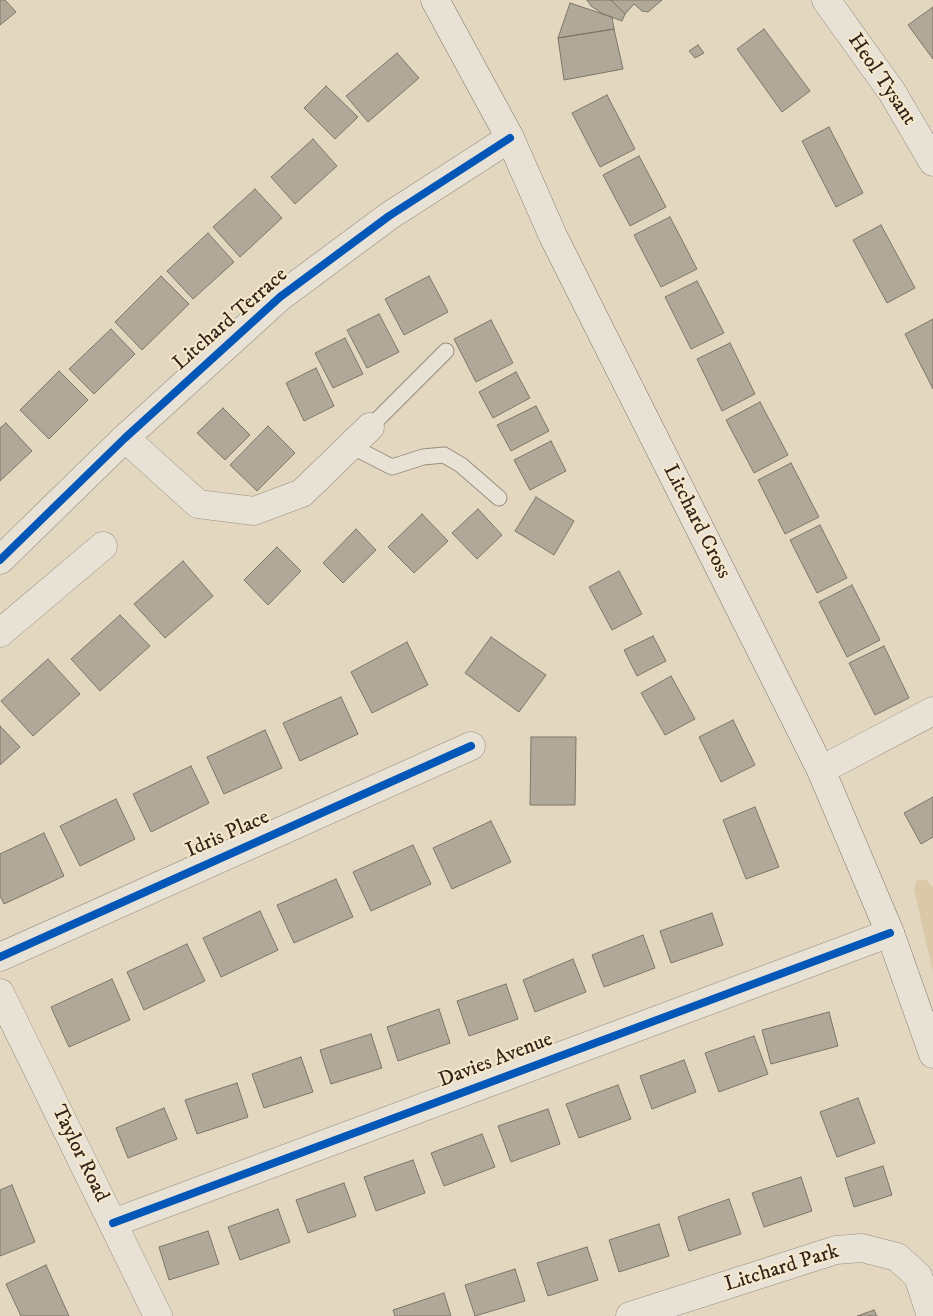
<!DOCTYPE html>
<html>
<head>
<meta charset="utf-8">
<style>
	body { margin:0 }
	canvas { display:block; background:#e3d7bf }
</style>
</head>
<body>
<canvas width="933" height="1316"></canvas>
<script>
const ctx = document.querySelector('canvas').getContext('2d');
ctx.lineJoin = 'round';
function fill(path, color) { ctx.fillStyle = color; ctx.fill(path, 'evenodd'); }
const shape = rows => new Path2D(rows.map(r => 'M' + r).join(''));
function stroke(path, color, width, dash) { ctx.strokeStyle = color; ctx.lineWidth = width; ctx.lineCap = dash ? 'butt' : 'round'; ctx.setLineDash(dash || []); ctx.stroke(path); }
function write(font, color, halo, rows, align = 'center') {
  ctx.font = font + ' "IM FELL DW Pica",serif'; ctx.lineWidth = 4; ctx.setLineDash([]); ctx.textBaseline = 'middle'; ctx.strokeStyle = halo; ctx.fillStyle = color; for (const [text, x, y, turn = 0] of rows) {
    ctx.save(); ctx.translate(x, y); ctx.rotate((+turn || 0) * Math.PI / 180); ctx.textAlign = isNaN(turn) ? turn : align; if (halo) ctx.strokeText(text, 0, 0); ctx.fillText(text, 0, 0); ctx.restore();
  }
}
fill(shape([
	[917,880,927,880,933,888,933,973,914,889]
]), '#dac9a9');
const building = shape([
	[0,0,5,0,16,12,0,25,0,0],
	[587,0,611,0,625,14,622,21,603,14,591,6,587,0],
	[611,0,662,0,648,12,642,11,634,4,625,14,611,0],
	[570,3,612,17,614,29,558,38,570,3],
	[933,7,933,59,908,25,933,7],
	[614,29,623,69,564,80,558,38,614,29],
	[764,29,810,91,782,112,737,49,764,29],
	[698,45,704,53,695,58,689,51,698,45],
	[397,53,419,78,368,122,346,96,397,53],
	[326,86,358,117,335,139,304,108,326,86],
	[607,95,635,149,600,167,572,113,607,95],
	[829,127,863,193,836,207,802,141,829,127],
	[313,139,337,166,295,204,271,177,313,139],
	[639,156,666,207,630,226,603,175,639,156],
	[255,189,282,218,240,257,213,227,255,189],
	[670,217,697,269,661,287,634,235,670,217],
	[881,225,915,288,887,303,853,240,881,225],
	[208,233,234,262,193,299,167,271,208,233],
	[161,276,189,304,142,350,115,322,161,276],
	[429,276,448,312,404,335,385,299,429,276],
	[697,281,724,333,691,349,665,297,697,281],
	[379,314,399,352,367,368,347,330,379,314],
	[933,319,933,389,905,334,933,319],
	[491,320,513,363,476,382,454,339,491,320],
	[111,329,135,354,94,394,69,369,111,329],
	[345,338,363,374,333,388,315,353,345,338],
	[730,343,755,394,722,411,697,359,730,343],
	[316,368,334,406,304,421,286,383,316,368],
	[59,371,88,400,49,439,20,410,59,371],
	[516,372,530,398,493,418,479,392,516,372],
	[760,402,788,455,754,473,726,420,760,402],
	[536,406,549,431,511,451,497,425,536,406],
	[223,408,250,435,225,460,197,433,223,408],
	[6,423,32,451,0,481,0,428,6,423],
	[268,426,295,453,257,491,230,465,268,426],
	[551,441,566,471,530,490,514,460,551,441],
	[791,463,819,517,785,534,758,480,791,463],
	[536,497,574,521,554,555,515,531,536,497],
	[478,509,502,535,477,559,452,533,478,509],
	[422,514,448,541,414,573,388,547,422,514],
	[820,525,847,578,817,593,790,540,820,525],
	[356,529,376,550,343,583,323,563,356,529],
	[277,547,301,571,268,605,244,580,277,547],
	[183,561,213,596,165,638,134,604,183,561],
	[619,571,642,614,612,630,589,587,619,571],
	[852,585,880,640,847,657,819,602,852,585],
	[120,615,150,646,100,691,71,659,120,615],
	[653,636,666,661,637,676,624,650,653,636],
	[491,637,546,675,519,712,465,673,491,637],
	[407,642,428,685,372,713,351,672,407,642],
	[884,646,909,698,875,715,849,663,884,646],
	[48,659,80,694,33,736,1,701,48,659],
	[671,676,695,719,665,735,641,693,671,676],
	[341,697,358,734,300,761,283,723,341,697],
	[733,720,755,765,721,782,699,737,733,720],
	[0,726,20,747,0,765,0,726],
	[265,730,282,768,224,794,207,757,265,730],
	[531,737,576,737,575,805,530,805,531,737],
	[191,766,209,803,151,832,133,794,191,766],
	[933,797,933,837,921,844,904,813,933,797],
	[116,799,135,839,80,866,60,826,116,799],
	[755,807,779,867,746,879,723,820,755,807],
	[491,821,511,862,452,889,433,848,491,821],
	[44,833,64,876,4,904,0,896,0,854,44,833],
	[413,845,431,884,371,911,353,872,413,845],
	[336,879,353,917,294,943,277,905,336,879],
	[260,911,278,950,221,977,203,938,260,911],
	[712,913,723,945,671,963,660,931,712,913],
	[643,935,655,968,604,987,592,955,643,935],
	[187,944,205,981,144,1010,127,972,187,944],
	[573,959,586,992,535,1012,523,980,573,959],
	[112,979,130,1020,69,1047,51,1007,112,979],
	[506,984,518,1019,469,1036,457,1001,506,984],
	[439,1009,450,1043,398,1061,387,1027,439,1009],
	[829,1012,838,1046,771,1064,762,1030,829,1012],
	[371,1034,382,1068,331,1084,320,1050,371,1034],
	[754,1036,768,1074,719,1092,705,1053,754,1036],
	[301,1057,313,1092,264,1108,252,1074,301,1057],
	[684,1060,696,1092,652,1109,640,1076,684,1060],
	[237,1083,248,1117,197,1134,185,1100,237,1083],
	[618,1085,631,1119,579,1138,566,1104,618,1085],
	[858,1098,875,1143,837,1157,820,1112,858,1098],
	[164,1108,177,1139,128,1158,116,1128,164,1108],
	[548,1109,560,1144,511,1162,498,1126,548,1109],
	[482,1134,495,1167,444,1186,431,1153,482,1134],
	[413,1160,425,1193,376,1211,364,1177,413,1160],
	[883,1166,892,1195,854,1207,845,1178,883,1166],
	[801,1177,812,1211,764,1227,752,1193,801,1177],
	[344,1183,356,1216,308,1233,296,1200,344,1183],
	[12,1185,35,1242,0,1256,0,1190,12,1185],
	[729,1199,741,1234,689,1251,678,1217,729,1199],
	[278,1209,290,1242,240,1260,228,1227,278,1209],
	[659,1224,669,1256,619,1272,609,1240,659,1224],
	[208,1231,219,1264,169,1280,159,1247,208,1231],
	[587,1247,598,1280,548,1296,537,1263,587,1247],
	[46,1265,69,1316,21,1316,6,1284,46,1265],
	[515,1269,525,1301,475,1316,465,1285,515,1269],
	[444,1293,451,1316,395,1316,393,1310,444,1293],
	[874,1310,877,1316,857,1316,874,1310]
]);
fill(building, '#b0a898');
stroke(building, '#7e7669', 1);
const service = shape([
	[370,427,446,351],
	[351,446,392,467,423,457,444,455,461,465,499,498]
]);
const minor = shape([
	[826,0,892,92,933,162],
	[125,438,198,504,254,511,302,493,370,427],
	[0,633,103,546],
	[821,770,933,711],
	[0,957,471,746],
	[0,993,158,1316],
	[113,1223,890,933],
	[630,1316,836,1250,862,1248,897,1257,918,1276,931,1316]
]);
const tertiary = shape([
	[0,560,125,438,280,297,389,216,510,138]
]);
const secondary = shape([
	[435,0,510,138,553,236,821,770,890,933,933,1054]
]);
stroke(service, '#978e80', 17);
stroke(minor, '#978e80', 29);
stroke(tertiary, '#978e80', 29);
stroke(secondary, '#7e7669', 29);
stroke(service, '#e8e2d6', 15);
stroke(minor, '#e8e2d6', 28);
stroke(tertiary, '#e8e2d6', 28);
stroke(secondary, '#e8e2d6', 28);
stroke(shape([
	[0,560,125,438,280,297,389,216,510,138],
	[0,957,471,746],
	[113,1223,890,933]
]), '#0057b8', 8);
write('21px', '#33241c', '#f7e8cc', [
	["Heol Tysant",881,80,56],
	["Litchard Terrace",231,320,-41],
	["Litchard Cross",696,522,63],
	["Idris Place",228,835,-24],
	["Davies Avenue",496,1061,-21],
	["Taylor Road",79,1154,64],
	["Litchard Park",782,1269,-17]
]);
</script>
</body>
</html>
